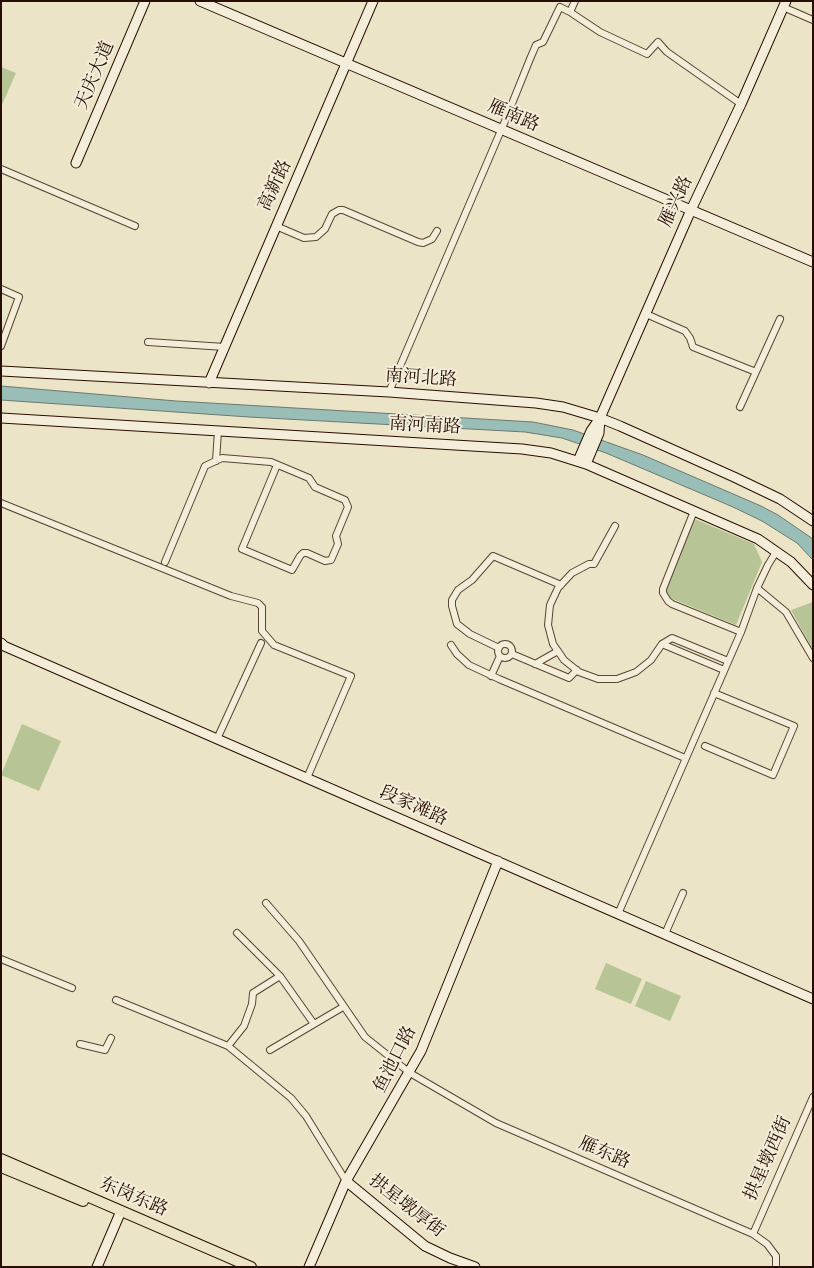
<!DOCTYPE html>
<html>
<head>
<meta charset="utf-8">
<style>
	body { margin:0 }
	#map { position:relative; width:814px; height:1268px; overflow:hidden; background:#ece4c6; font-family:"IM FELL English",serif }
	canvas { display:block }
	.frame { position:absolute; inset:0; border:2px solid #280e00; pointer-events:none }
</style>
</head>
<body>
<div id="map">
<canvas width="814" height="1268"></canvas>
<div class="frame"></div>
</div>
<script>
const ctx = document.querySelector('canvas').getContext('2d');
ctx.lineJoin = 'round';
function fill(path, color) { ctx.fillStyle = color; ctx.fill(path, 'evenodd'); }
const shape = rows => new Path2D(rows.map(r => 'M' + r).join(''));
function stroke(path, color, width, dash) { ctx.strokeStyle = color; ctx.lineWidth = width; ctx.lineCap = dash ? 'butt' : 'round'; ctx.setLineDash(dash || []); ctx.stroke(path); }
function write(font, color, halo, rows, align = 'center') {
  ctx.font = font + ' "IM FELL English","Noto Serif SC",serif'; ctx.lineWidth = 4; ctx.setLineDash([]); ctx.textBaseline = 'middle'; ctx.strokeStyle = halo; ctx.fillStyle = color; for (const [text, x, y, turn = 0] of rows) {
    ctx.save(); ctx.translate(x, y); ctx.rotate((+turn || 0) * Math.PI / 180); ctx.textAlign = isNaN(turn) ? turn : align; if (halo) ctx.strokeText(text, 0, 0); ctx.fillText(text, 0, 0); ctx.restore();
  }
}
fill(shape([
	[1,67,16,73,1,107],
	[690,517,754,544,762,562,736,625,658,593],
	[813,602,813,650,791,610],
	[22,724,61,741,39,791,1,775],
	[606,963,642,979,631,1004,595,989],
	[646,981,681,996,670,1021,635,1006]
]), '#b7c495');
const water = shape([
	[1,386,176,401,533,422,573,430,643,455,761,506,778,515,813,539,813,560,797,543,762,521,733,507,606,453,562,438,525,432,249,417,1,400,1,386]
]);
fill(water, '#99beb8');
stroke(water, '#6c786e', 1);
const street = shape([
	[783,7,813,20],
	[570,12,575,1],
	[1,169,135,226],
	[276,226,304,238,316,237,325,229,332,214,339,210,343,210,418,242,423,243,432,239,437,231],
	[1,289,19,297,1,346],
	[646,314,685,331,690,338,693,347,756,372],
	[148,342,225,347],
	[389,392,505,121,530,59,536,45,543,42,560,7,570,12,600,32,647,54,658,42,667,52,741,104],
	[740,407,780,319],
	[216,461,218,431],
	[1,503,231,596,258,603,262,607,262,631,274,645,351,676,307,778],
	[694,511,663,589,663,593,668,601,672,604,741,632],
	[615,526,594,564,589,564,572,573,558,588,550,605,548,625,553,644,564,660,579,672,598,679,617,679,636,672,651,660,662,644,672,638,728,661],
	[165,562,205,466,222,458,271,462,309,478,315,487,345,500,348,507,336,536,338,544,331,560,325,561,307,553,303,553,300,556,292,570,242,549,277,465],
	[757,588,786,612,813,658],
	'498 651a7 7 0 1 1 14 0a7 7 0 1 1-14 0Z',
	[662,644,724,670],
	[451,645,457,654,469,665,499,679,685,758],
	[499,648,470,634,457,624,452,606,452,600,458,590,472,580,493,556,561,585],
	[512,654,569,678,577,670],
	[535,664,558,651],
	[491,676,500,656],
	[217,739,261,643],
	[705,746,773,775,794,726,714,693],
	[266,903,299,941,365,1037,410,1073,496,1123,753,1234,767,1244,776,1256,776,1267],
	[618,914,741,632,757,588,768,565,776,552],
	[237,933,280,976,314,1024],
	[665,934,683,893],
	[1,959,72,988],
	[116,1000,228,1046,291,1098,306,1116,346,1181],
	[80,1044,105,1050,111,1038],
	[228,1046,244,1026,252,1004,253,993,280,976],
	[270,1050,343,1007],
	[753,1234,813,1097]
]);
const secondary = shape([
	[200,1,813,262],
	[76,163,145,1],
	[1,371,389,392,536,403,563,407,600,418,620,426,734,477,780,499,813,521],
	[209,383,373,1],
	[1,418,522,449,551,453,586,464,758,539,791,562,813,585],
	[578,461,591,431,600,418,691,210,741,104,786,1],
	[586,464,599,433,600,418],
	[1,643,4,646,813,999],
	[346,1181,425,1246,450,1258,475,1267],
	[97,1267,121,1211],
	[309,1267,346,1181,421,1051,498,861]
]);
const primary = shape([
	[1,1159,251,1267],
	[1,1167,83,1201]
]);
stroke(street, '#594432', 8);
stroke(secondary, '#280e00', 11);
stroke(primary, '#280e00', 12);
stroke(street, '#f3edda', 6);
stroke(secondary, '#f3edda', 9);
stroke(primary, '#ece4c6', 10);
write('18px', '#280e00', '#f3edda', [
	["天庆大道",96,76,-67],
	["雁南路",513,117,23],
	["高新路",276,186,-65],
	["雁兴路",677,202,-65],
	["南河北路",421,379,4],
	["南河南路",425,427,3],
	["段家滩路",413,807,24],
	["鱼池口路",396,1060,-63],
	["雁东路",604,1154,23],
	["拱星墩西街",769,1159,-66],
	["东岗东路",133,1198,23],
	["拱星墩厚街",406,1207,38]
]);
</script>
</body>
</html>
